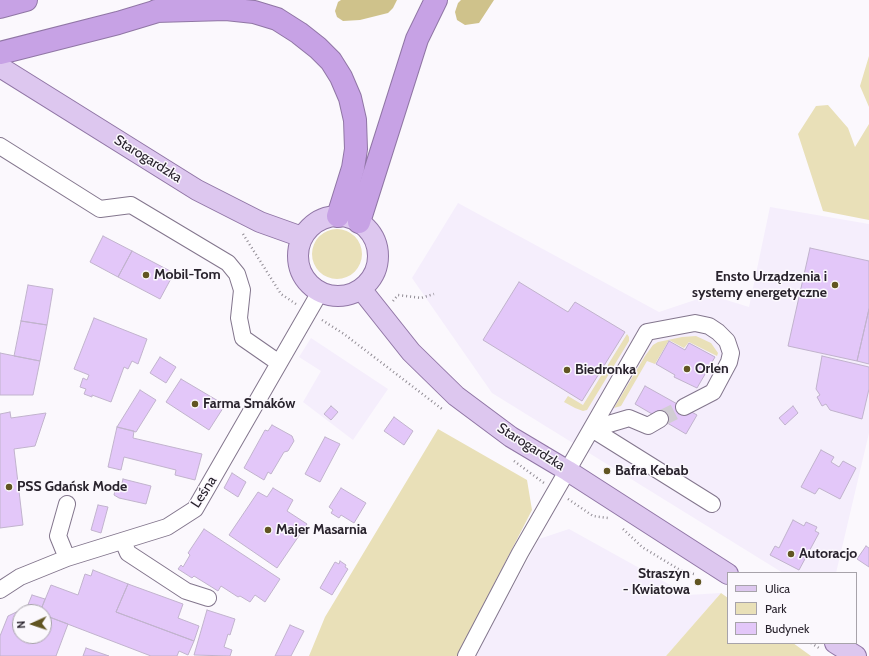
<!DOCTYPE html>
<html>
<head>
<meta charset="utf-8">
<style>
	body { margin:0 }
	#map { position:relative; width:869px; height:656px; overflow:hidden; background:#fbf8fd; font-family:Cabin,sans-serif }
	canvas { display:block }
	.legend { position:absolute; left:727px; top:572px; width:130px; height:72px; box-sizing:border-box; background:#fbf8fd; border:1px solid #a7a3aa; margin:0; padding:5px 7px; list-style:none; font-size:12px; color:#29232d }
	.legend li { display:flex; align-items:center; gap:8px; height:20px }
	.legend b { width:20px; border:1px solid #a7a3aa }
	.north { position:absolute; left:12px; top:604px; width:40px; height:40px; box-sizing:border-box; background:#fbf8fd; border:1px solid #a7a3aa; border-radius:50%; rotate:267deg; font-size:11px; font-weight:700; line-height:16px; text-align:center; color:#29232d }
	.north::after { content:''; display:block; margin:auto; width:14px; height:18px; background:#615522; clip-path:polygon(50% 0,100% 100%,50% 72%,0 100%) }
</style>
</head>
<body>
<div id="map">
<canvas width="869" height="656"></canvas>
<ul class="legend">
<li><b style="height:5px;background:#ddc7ef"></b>Ulica</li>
<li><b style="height:11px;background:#e9e0b8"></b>Park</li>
<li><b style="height:11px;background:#e3c7f9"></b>Budynek</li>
</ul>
<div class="north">N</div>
</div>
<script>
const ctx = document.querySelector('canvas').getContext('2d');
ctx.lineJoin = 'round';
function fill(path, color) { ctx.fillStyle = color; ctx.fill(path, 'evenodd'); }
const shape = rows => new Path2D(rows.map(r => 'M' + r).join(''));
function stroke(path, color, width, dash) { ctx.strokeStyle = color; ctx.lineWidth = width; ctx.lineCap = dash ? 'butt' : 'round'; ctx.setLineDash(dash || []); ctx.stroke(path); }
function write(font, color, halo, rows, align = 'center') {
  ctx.font = font + ' Cabin,sans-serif'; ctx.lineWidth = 3; ctx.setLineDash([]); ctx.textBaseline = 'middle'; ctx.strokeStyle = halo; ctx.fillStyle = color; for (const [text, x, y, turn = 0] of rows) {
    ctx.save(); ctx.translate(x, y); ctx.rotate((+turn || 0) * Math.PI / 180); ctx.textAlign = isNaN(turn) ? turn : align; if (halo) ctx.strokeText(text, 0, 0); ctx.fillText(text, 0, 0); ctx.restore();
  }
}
fill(shape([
	[458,203,659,312,710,295,749,307,770,207,869,224,869,433,836,573,783,573,492,393,412,278],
	[311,338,388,389,353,440,303,402,321,371,299,357],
	[569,529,688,595,721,593,666,656,475,656,539,539]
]), '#f5eefc');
fill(shape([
	[869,56,869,107,860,86],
	[828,105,848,128,855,147,869,124,869,220,823,211,798,134,816,106],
	'312 254a25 25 0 1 1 50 0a25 25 0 1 1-50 0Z',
	[627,334,629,337,629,341,587,410,583,411,575,408,564,402,568,396,583,405],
	[696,336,711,343,718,353,717,356,689,342,684,348,669,340,655,364,647,361,621,406,614,408,645,356,653,345,658,342,682,337],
	[438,429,527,480,532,510,457,656,309,656,325,617],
	[721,593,728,598,728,643,793,643,811,656,666,656]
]), '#e9e0b8');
fill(shape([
	[341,0,397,0,393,8,388,13,360,20,343,21,337,17,335,11,338,2],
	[461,0,494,0,479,23,465,25,457,20,455,12,458,3]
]), '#cfc28b');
const building = shape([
	[103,236,132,251,118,277,90,262,103,236],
	[810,248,869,261,869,309,857,361,788,346,810,248],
	[132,251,174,273,160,299,118,277,132,251],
	[519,282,568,312,575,302,625,332,582,401,483,340,519,282],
	[28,285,53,289,47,325,21,321,28,285],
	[869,309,869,364,857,361,869,309],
	[94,318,147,339,138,364,132,361,128,369,124,367,111,402,92,395,92,397,84,394,86,389,80,387,83,378,87,380,89,375,74,369,94,318],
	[21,321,47,325,40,361,14,356,21,321],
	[669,341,685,350,689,343,715,357,697,388,674,377,675,375,656,364,669,341],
	[0,353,40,361,33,395,0,395,0,353],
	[822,356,869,367,869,389,862,419,830,410,826,404,822,406,817,397,820,395,816,389,822,356],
	[160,357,176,367,166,383,150,373,160,357],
	[181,379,225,405,209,430,166,402,181,379],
	[645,386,697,415,686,434,635,404,645,386],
	[140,390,156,400,136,432,117,427,140,390],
	[331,406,338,412,331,420,324,414,331,406],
	[793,406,798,413,785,425,779,418,793,406],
	[10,412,11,418,46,413,35,446,14,449,23,525,0,528,0,414,10,412],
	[394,417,413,431,404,445,384,431,394,417],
	[272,425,292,436,294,441,288,451,284,452,271,474,268,472,264,480,244,468,265,430,268,431,272,425],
	[117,427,134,431,133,438,202,454,195,480,175,475,176,470,124,457,121,470,108,467,117,427],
	[325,437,340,444,320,482,305,474,325,437],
	[821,450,834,457,831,462,839,467,843,461,856,468,840,499,819,488,815,494,801,487,821,450],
	[232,473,246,482,238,497,224,488,232,473],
	[123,479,151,486,146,504,119,498,114,495,116,486,121,488,123,479],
	[273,488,293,500,287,511,307,524,277,568,229,535,258,492,267,497,273,488],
	[341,488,366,503,354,523,341,515,339,518,331,513,333,510,329,507,341,488],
	[98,505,108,507,101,533,91,530,98,505],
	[793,520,804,526,806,522,817,527,815,531,819,533,799,570,770,555,775,546,779,548,793,520],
	[204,529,280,579,265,602,255,595,250,602,240,596,238,597,221,586,218,591,194,576,192,578,178,569,181,565,183,567,190,555,188,553,204,529],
	[866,546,869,548,869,567,857,559,866,546],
	[340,561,346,565,345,567,348,569,332,595,320,588,335,562,339,564,340,561],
	[93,570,128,584,116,612,194,641,188,655,179,651,177,656,151,656,44,615,44,612,40,612,51,585,78,595,85,574,91,576,93,570],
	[128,584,183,604,178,618,199,626,194,641,116,612,128,584],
	[32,595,45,599,40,612,20,612,20,636,44,636,44,615,68,624,56,656,0,656,0,636,8,616,27,607,32,595],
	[207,610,235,619,230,635,228,634,224,647,232,650,230,656,194,655,207,610],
	[290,625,304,631,291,656,275,656,290,625],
	[86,648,109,656,83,656,86,648]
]);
fill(building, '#e3c7f9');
stroke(building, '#c1b3cd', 1);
stroke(shape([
	[660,419,684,407]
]), '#d1cdd3', 16, [16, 8]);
const minor = shape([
	[0,146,100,209,131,205,228,263,237,274,242,290,239,318,243,338,279,363],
	[592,429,712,504],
	[592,429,629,418,648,426,660,419],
	[67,504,58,536,67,558],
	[123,541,128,553,186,591,208,598],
	[0,590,20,577,67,558,167,527,195,509,320,292],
	[466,656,520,553,647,332,695,323,709,326,718,332,727,341,731,353,729,362,713,392,684,407]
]);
const major = shape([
	[0,67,197,190,260,222,302,237],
	'298 256a40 40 0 1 1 80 0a40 40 0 1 1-80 0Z',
	[361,289,411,352,456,396,511,437,568,471,728,574],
	[835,643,856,656]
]);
const highway = shape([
	[0,7,26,0],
	[156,11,226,9,254,12,277,19,299,33,318,48,331,61,341,77,350,98,355,120,356,149,353,168,338,216],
	[0,53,118,23,171,7],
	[359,222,417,39,436,0]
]);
stroke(minor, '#83768d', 18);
stroke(major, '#9076a5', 22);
stroke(highway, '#9076a5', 24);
stroke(shape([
	[243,234,281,294,296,304],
	[393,301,398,295,421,298,434,294],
	[322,320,344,334,442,409],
	[514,461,544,483],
	[568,499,593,516,608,518],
	[623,529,642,547,680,570,694,574],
	[811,643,819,648]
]), '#918c94', 2.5, [1, 3]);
stroke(minor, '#fff', 16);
stroke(major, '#ddc7ef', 20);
stroke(highway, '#c7a2e5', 22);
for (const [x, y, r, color] of [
	[146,275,4,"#615522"],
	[835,285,4,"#615522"],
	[687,369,4,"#615522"],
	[567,370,4,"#615522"],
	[195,404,4,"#615522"],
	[607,471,4,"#615522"],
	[9,487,4,"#615522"],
	[268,530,4,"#615522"],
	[791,554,4,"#615522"],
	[698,582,4,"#615522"]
]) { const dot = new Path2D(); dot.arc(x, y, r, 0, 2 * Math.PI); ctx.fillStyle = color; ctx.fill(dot); stroke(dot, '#fbf8fd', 1.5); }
write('14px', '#29232d', '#fbf8fd', [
	["Starogardzka",148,159,32],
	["Starogardzka",531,447,32],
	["Leśna",204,492,-57]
]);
write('bold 14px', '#29232d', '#fbf8fd', [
	["Mobil-Tom",154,275],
	["Ensto Urządzenia i",827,277,"right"],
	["systemy energetyczne",827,293,"right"],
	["Orlen",695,369],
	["Biedronka",575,370],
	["Farma Smaków",203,404],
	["Bafra Kebab",615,471],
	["PSS Gdańsk Mode",17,487],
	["Majer Masarnia",276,530],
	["Autoracjo",799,554],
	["Straszyn",690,574,"right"],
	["- Kwiatowa",690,590,"right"]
], 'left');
</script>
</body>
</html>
